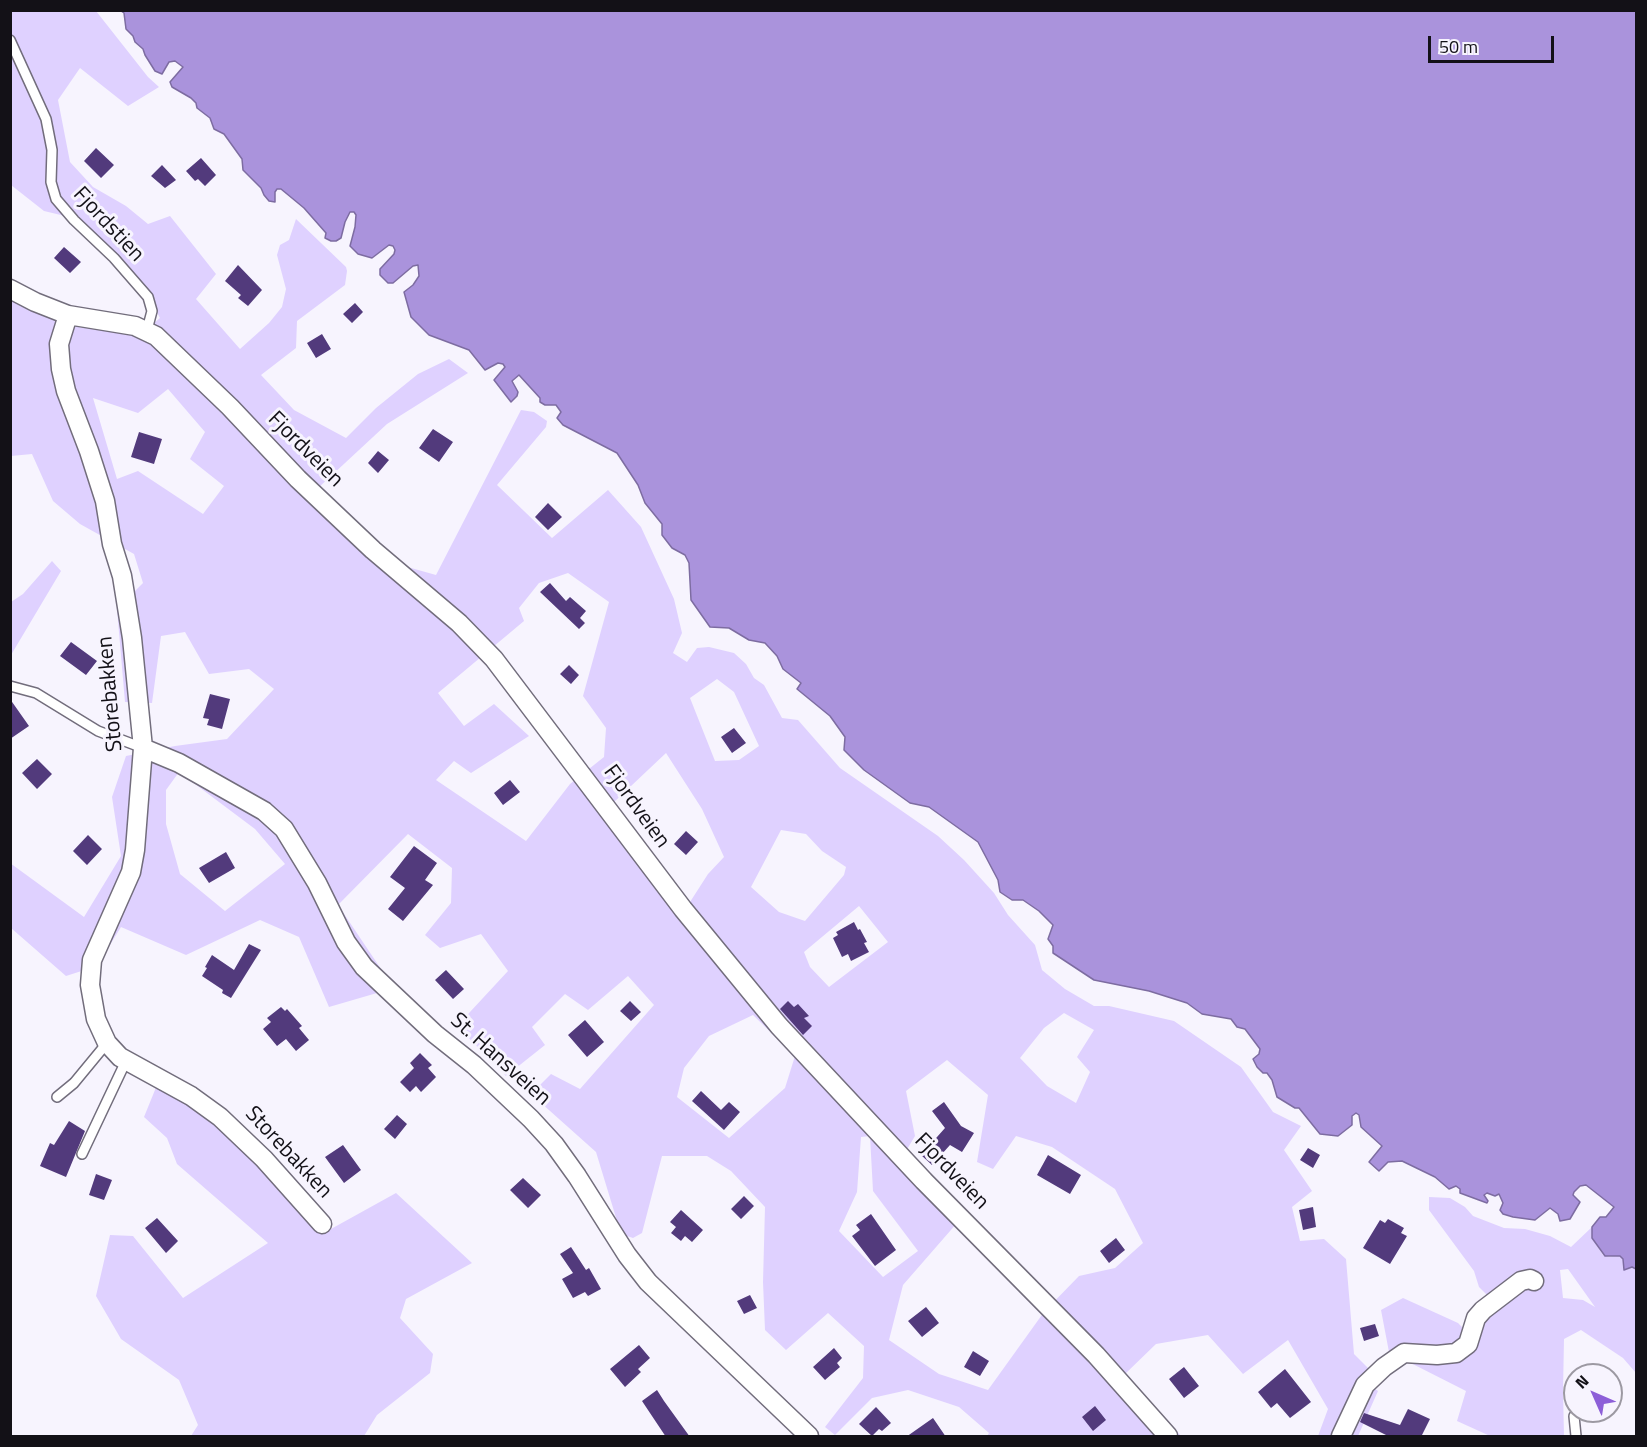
<!DOCTYPE html>
<html>
<head>
<meta charset="utf-8">
<style>
	body { margin:0 }
	#map { position:relative; width:1647px; height:1447px; overflow:hidden; background:#f7f4fe; font-family:"Titillium Web",sans-serif }
	canvas { display:block }
	.frame { position:absolute; inset:0; border:12px solid #131117; pointer-events:none }
	.north { position:absolute; left:1563px; top:1363px; width:60px; height:60px; box-sizing:border-box; background:#f7f4fe; border:2px solid #9c99a2; border-radius:50%; rotate:315deg; font-size:16px; font-weight:700; line-height:24px; text-align:center; color:#131117 }
	.north::after { content:''; display:block; margin:auto; width:21px; height:27px; background:#8d5fd8; clip-path:polygon(50% 0,100% 100%,50% 72%,0 100%) }
	.scale { position:absolute; left:1428px; top:36px; width:126px; height:27px; box-sizing:border-box; border:3px solid #131117; border-top:0; padding-left:8px; font-size:18px; line-height:21px; white-space:nowrap; color:#131117; -webkit-text-stroke:4px #f7f4fe; paint-order:stroke }
</style>
</head>
<body>
<div id="map">
<canvas width="1647" height="1447"></canvas>
<div class="frame"></div>
<div class="north">N</div>
<div class="scale">50 m</div>
</div>
<script>
const ctx = document.querySelector('canvas').getContext('2d');
ctx.lineJoin = 'round';
function fill(path, color) { ctx.fillStyle = color; ctx.fill(path, 'evenodd'); }
const shape = rows => new Path2D(rows.map(r => 'M' + r).join(''));
function stroke(path, color, width, dash) { ctx.strokeStyle = color; ctx.lineWidth = width; ctx.lineCap = dash ? 'butt' : 'round'; ctx.setLineDash(dash || []); ctx.stroke(path); }
function write(font, color, halo, rows, align = 'center') {
  ctx.font = font + ' "Titillium Web",sans-serif'; ctx.lineWidth = 6; ctx.setLineDash([]); ctx.textBaseline = 'middle'; ctx.strokeStyle = halo; ctx.fillStyle = color; for (const [text, x, y, turn = 0] of rows) {
    ctx.save(); ctx.translate(x, y); ctx.rotate((+turn || 0) * Math.PI / 180); ctx.textAlign = isNaN(turn) ? turn : align; if (halo) ctx.strokeText(text, 0, 0); ctx.fillText(text, 0, 0); ctx.restore();
  }
}
fill(shape([
	[11,11,96,11,148,77,159,87,128,106,80,68,58,100,70,162,93,187,126,206,148,224,170,216,216,274,196,299,240,349,269,323,282,307,286,289,277,255,280,245,289,240,296,219,346,267,347,271,345,285,297,321,296,348,261,375,294,410,346,438,376,408,418,374,449,359,468,373,387,424,317,489,404,566,436,575,521,410,534,412,547,421,546,427,497,485,552,538,608,490,641,527,674,599,682,633,673,653,687,662,697,648,709,647,734,653,746,664,754,678,764,685,782,718,798,720,840,768,938,836,964,860,994,893,1008,915,1035,945,1042,970,1065,989,1094,1006,1109,1006,1174,1021,1241,1067,1273,1112,1301,1126,1284,1150,1312,1191,1292,1207,1300,1241,1324,1239,1346,1259,1354,1354,1370,1370,1364,1381,1378,1391,1358,1436,1318,1436,1328,1409,1288,1340,1243,1374,1208,1335,1156,1344,1125,1374,1181,1436,987,1436,989,1433,959,1407,908,1390,872,1398,835,1435,825,1427,863,1378,864,1346,828,1313,786,1350,765,1330,763,1282,765,1207,731,1171,707,1156,662,1156,642,1233,633,1238,621,1234,596,1152,531,1094,551,1074,580,1089,654,1005,628,976,588,1010,565,994,532,1027,545,1045,506,1076,457,1026,508,971,481,934,440,948,425,935,451,903,452,868,408,834,338,905,381,969,377,993,329,1007,299,937,260,920,186,955,121,927,97,966,66,976,11,928,10,863,84,917,121,856,112,797,126,756,175,746,227,739,274,689,249,669,209,674,185,632,161,636,152,703,125,702,117,609,143,583,134,554,80,524,53,501,32,454,11,456,11,297,71,326,140,335,160,318,140,281,65,216,44,211,11,185],
	[168,389,205,432,190,459,224,486,203,514,138,471,117,479,93,398,138,413],
	[568,573,609,602,583,696,606,728,604,757,570,784,526,841,436,780,454,761,471,773,529,736,494,704,464,726,438,693,524,621,519,608,539,583],
	[717,679,734,692,759,746,739,760,715,761,690,698],
	[666,753,702,809,724,857,708,874,690,902,613,803],
	[179,772,255,829,285,864,225,911,180,874,166,824,166,790],
	[781,830,806,834,822,851,846,867,844,875,805,921,779,912,751,887],
	[859,906,888,942,829,987,810,967,804,952],
	[1064,1013,1094,1030,1077,1057,1090,1072,1076,1103,1047,1086,1020,1058,1044,1028],
	[753,1015,795,1056,785,1088,729,1138,677,1097,684,1068,709,1036],
	[947,1060,988,1095,977,1162,993,1169,1016,1136,1052,1147,1115,1189,1143,1243,1115,1268,1079,1276,1044,1312,988,1390,939,1374,889,1340,903,1285,957,1223,900,1161,915,1136,906,1091],
	[870,1136,873,1191,918,1251,883,1277,839,1231,857,1192,861,1137],
	[52,561,61,571,11,655,11,602,23,594],
	[157,1085,217,1121,267,1167,307,1219,331,1229,396,1193,472,1263,406,1299,400,1318,433,1354,430,1373,377,1415,364,1436,191,1436,198,1425,179,1380,121,1339,96,1296,110,1235,133,1236,183,1298,268,1243,177,1164,167,1138,144,1117],
	[1429,1197,1450,1198,1465,1207,1473,1216,1504,1228,1525,1229,1550,1236,1571,1247,1592,1227,1592,1238,1603,1255,1609,1257,1620,1256,1623,1258,1623,1267,1626,1270,1632,1267,1636,1269,1636,1373,1623,1358,1581,1330,1564,1339,1563,1391,1564,1436,1490,1436,1457,1421,1466,1391,1389,1352,1381,1310,1403,1298,1458,1323,1468,1333,1497,1305,1479,1287,1474,1271,1429,1210],
	[1568,1269,1595,1307,1583,1300,1563,1298,1560,1270]
]), '#dfd1ff');
const water = shape([
	[121,11,1636,11,1636,1269,1632,1267,1624,1270,1623,1259,1620,1256,1605,1256,1592,1238,1592,1227,1600,1217,1606,1217,1614,1207,1586,1185,1580,1186,1574,1192,1573,1195,1580,1202,1570,1219,1560,1221,1558,1214,1550,1208,1535,1220,1513,1217,1503,1214,1500,1210,1503,1203,1499,1194,1495,1196,1487,1193,1484,1195,1488,1201,1487,1203,1460,1193,1460,1189,1456,1186,1449,1189,1435,1177,1402,1161,1388,1162,1379,1171,1369,1162,1382,1146,1361,1127,1359,1115,1356,1113,1352,1116,1352,1125,1338,1136,1320,1134,1299,1108,1295,1108,1277,1097,1272,1080,1267,1073,1263,1073,1257,1067,1253,1059,1259,1054,1260,1049,1245,1029,1237,1027,1231,1019,1202,1014,1187,1003,1149,991,1094,980,1053,953,1053,946,1048,939,1053,925,1039,911,1023,900,1012,900,1000,892,998,880,978,842,929,807,910,803,864,770,844,750,845,737,830,716,797,689,801,683,783,669,777,656,765,643,749,640,729,628,710,627,691,600,689,563,685,555,672,548,662,535,662,524,645,503,638,485,617,453,563,425,557,418,561,412,556,405,545,405,540,402,540,398,519,375,512,381,518,392,517,396,511,402,494,380,505,367,503,364,498,363,485,370,469,350,429,335,411,317,404,292,413,285,419,276,418,265,413,266,393,283,388,283,380,275,380,269,394,254,395,250,393,246,389,245,372,258,358,254,350,246,355,227,356,215,354,212,350,212,345,222,341,238,336,241,331,241,325,238,326,233,304,208,281,189,277,189,275,192,275,202,269,201,264,195,261,188,243,170,242,159,224,134,214,129,210,118,197,108,196,103,191,98,172,87,170,82,183,67,175,61,169,62,162,74,155,71,145,55,143,49,135,42,133,36,126,29,124,13,121,11]
]);
fill(water, '#aa93dc');
stroke(water, '#7d6ca1', 1.5);
fill(shape([
	[96,148,114,165,101,178,84,161],
	[201,158,216,175,205,186,198,179,195,181,186,171],
	[162,165,176,180,165,188,151,176],
	[64,247,81,262,70,273,54,258],
	[238,265,262,290,248,306,238,298,241,295,225,281],
	[355,303,363,312,352,323,343,314],
	[322,334,331,349,316,358,307,343],
	[433,429,453,442,439,462,419,448],
	[139,432,162,439,154,464,131,457],
	[378,451,389,460,378,473,368,463],
	[548,503,562,517,548,530,535,517],
	[550,583,566,601,570,597,586,611,580,618,585,623,579,629,540,592],
	[71,642,97,661,86,675,60,656],
	[569,665,579,675,571,684,560,674],
	[210,694,230,699,222,729,207,725,209,719,203,718],
	[10,699,29,726,10,739],
	[734,728,746,743,732,753,721,737],
	[37,759,52,774,37,789,22,773],
	[510,780,520,792,503,805,494,793],
	[686,831,698,842,686,855,674,844],
	[88,835,102,849,87,865,73,851],
	[414,846,437,863,425,880,433,885,403,921,388,909,405,888,390,877],
	[226,852,235,868,209,883,199,868],
	[854,922,858,930,860,929,867,942,864,943,869,952,851,961,848,954,842,957,833,938,838,935,836,932],
	[249,944,261,950,231,998,222,993,223,990,202,976,207,968,205,967,212,955,234,970],
	[446,970,464,989,453,999,435,980],
	[630,1001,641,1012,631,1021,620,1011],
	[788,1001,794,1007,798,1004,809,1016,804,1018,812,1026,803,1035,780,1009],
	[281,1007,285,1011,287,1009,302,1026,299,1028,309,1040,296,1051,286,1039,277,1046,263,1029,271,1022,267,1018],
	[585,1020,604,1042,587,1057,568,1035],
	[420,1053,432,1065,428,1068,436,1077,421,1092,416,1086,410,1092,400,1082,414,1068,410,1063],
	[701,1091,721,1110,729,1102,740,1112,724,1130,692,1101],
	[944,1102,961,1126,974,1133,962,1152,950,1145,932,1165,921,1155,945,1128,932,1111],
	[397,1115,407,1124,395,1139,384,1129],
	[69,1121,85,1131,66,1177,40,1166,50,1143,54,1145],
	[343,1145,361,1170,344,1183,325,1157],
	[1308,1148,1320,1155,1313,1168,1300,1160],
	[1048,1155,1081,1175,1070,1194,1037,1175],
	[96,1174,112,1180,104,1200,89,1195],
	[523,1178,541,1195,528,1208,510,1190],
	[744,1196,754,1206,741,1219,731,1209],
	[1313,1207,1316,1227,1303,1230,1299,1210],
	[681,1210,703,1230,692,1242,685,1236,681,1241,671,1233,676,1227,670,1222],
	[871,1214,896,1250,875,1266,852,1236,860,1230,856,1225],
	[157,1218,178,1241,166,1253,145,1228],
	[1388,1219,1404,1228,1401,1233,1407,1236,1390,1264,1363,1248,1380,1220,1385,1223],
	[1116,1238,1125,1250,1109,1263,1100,1251],
	[571,1247,586,1270,589,1268,601,1289,588,1296,585,1292,573,1298,562,1279,573,1273,560,1254],
	[750,1295,757,1308,744,1314,737,1301],
	[926,1307,939,1323,922,1337,908,1321],
	[1375,1324,1379,1336,1364,1341,1360,1328],
	[639,1345,650,1358,638,1369,641,1372,625,1387,610,1369],
	[834,1348,842,1358,837,1363,840,1367,825,1380,813,1367],
	[973,1351,989,1361,980,1376,964,1367],
	[1184,1367,1199,1386,1184,1398,1169,1379],
	[1285,1369,1311,1402,1290,1418,1277,1403,1271,1408,1258,1392],
	[657,1390,664,1401,690,1437,666,1437,642,1401],
	[1095,1406,1106,1420,1093,1431,1082,1417],
	[876,1407,891,1423,882,1431,879,1429,872,1436,859,1424],
	[1408,1409,1430,1419,1422,1435,1424,1437,1390,1437,1360,1422,1364,1413,1400,1425],
	[933,1418,946,1437,906,1437]
]), '#523a7c');
const service = shape([
	[10,40,46,119,52,150,51,182,56,199,74,220,114,258,148,297,152,311,147,330],
	[10,686,36,693,98,731,143,748],
	[57,1097,74,1083,107,1043],
	[82,1154,126,1061],
	[1574,1416,1576,1436]
]);
const minor = shape([
	[10,289,35,302,68,315,135,326,156,336,230,407,298,479,373,550,459,623,494,659,683,909,779,1026,924,1181,1096,1355,1168,1436],
	[68,315,59,344,61,369,66,391,89,451,105,501,112,544,122,576,132,638,143,748,135,850,131,872,92,960,90,985,96,1019,107,1043,120,1057,191,1096,220,1117,264,1159,322,1224],
	[143,748,179,763,264,811,284,829,317,883,346,942,364,967,435,1034,474,1065,531,1119,554,1144,577,1176,627,1255,648,1282,809,1436],
	[1341,1436,1365,1385,1384,1367,1404,1353,1437,1355,1456,1353,1468,1344,1476,1318,1483,1310,1521,1281,1530,1279,1534,1281]
]);
stroke(service, '#726d7c', 12);
stroke(minor, '#726d7c', 21);
stroke(service, '#fff', 9);
stroke(minor, '#fff', 18);
write('22px', '#131117', '#f7f4fe', [
	["Fjordstien",108,225,47],
	["Fjordveien",305,450,45],
	["Storebakken",111,694,-95],
	["Fjordveien",636,807,54],
	["St. Hansveien",500,1060,42],
	["Storebakken",288,1153,47],
	["Fjordveien",951,1172,46]
]);
</script>
</body>
</html>
